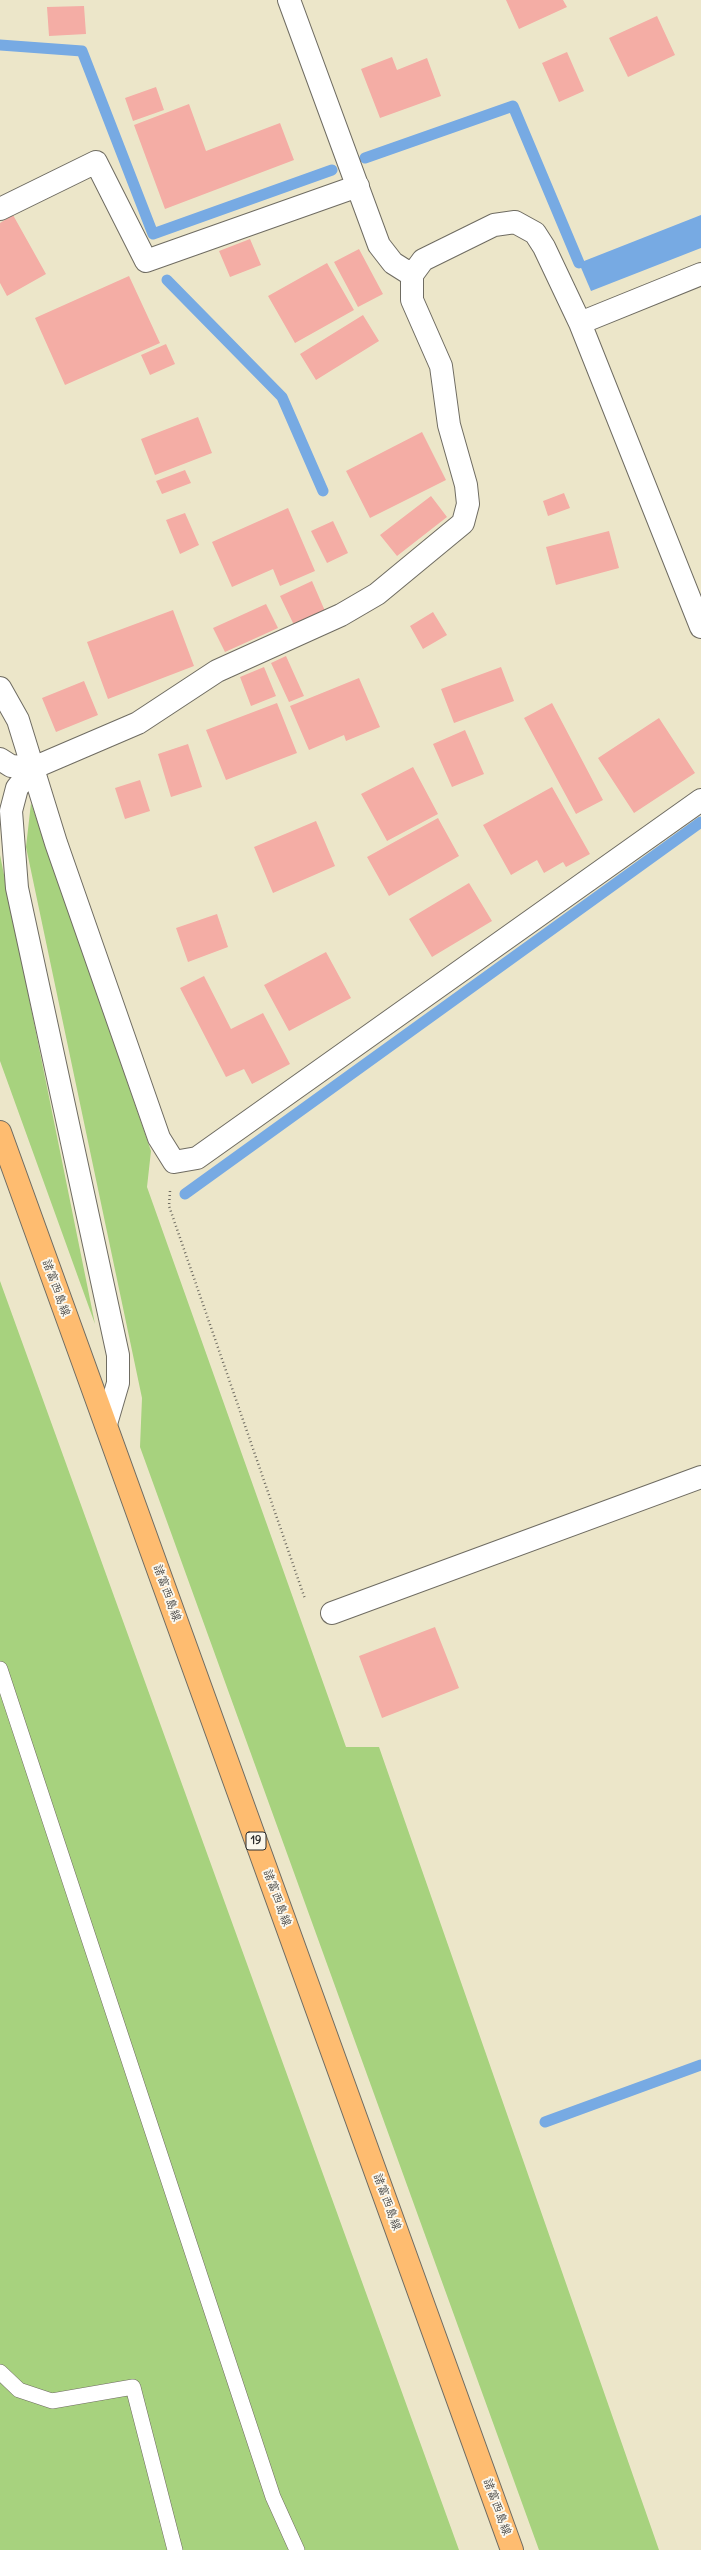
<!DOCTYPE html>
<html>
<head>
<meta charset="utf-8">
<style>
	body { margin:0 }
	canvas { display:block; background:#ece6c9 }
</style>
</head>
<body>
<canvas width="701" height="2550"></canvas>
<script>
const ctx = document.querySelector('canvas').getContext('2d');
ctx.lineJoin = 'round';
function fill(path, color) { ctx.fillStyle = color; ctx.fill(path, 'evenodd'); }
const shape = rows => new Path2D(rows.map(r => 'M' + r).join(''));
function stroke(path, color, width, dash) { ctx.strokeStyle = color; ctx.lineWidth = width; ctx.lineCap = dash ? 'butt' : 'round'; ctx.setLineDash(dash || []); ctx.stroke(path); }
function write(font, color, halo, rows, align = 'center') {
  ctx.font = font + ' Delius,"Klee One",sans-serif'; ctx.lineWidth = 4; ctx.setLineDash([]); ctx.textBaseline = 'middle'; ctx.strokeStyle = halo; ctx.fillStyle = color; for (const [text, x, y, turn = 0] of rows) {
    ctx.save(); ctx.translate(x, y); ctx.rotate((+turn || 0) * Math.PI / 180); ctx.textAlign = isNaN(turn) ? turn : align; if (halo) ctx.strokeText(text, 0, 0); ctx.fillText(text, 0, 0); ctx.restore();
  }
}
fill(shape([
	[31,803,151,1151,147,1187,346,1747,379,1747,659,2550,539,2550,140,1447,142,1398,26,847],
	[0,855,95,1324,0,1061],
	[0,1281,459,2550,0,2550]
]), '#a7d27e');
fill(shape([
	[701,215,701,248,591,291,579,263]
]), '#77aae3');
stroke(shape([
	[0,45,82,51,153,234,332,170],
	[365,158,513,106,579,263],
	[167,280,282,397,323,491],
	[185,1194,701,822],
	[545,2122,701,2065]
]), '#77aae3', 11);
fill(shape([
	[506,0,563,0,567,7,519,29],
	[84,6,86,34,49,36,47,7],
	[657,16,675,55,628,77,609,38],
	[567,52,584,91,559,102,542,63],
	[392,57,397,70,427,58,441,96,380,118,361,69],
	[156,87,164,110,133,121,125,98],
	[189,104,206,151,280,123,294,160,165,209,134,125],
	[13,215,46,274,7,296,0,283,0,223],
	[250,239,261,265,230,277,219,251],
	[359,249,383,294,358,307,334,262],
	[327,263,354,310,295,343,268,296],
	[129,276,160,343,65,385,35,318],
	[363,315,379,341,316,380,300,354],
	[166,344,175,364,150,375,141,355],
	[198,417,212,453,155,475,141,439],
	[422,432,446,480,370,518,346,471],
	[185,470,191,483,162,494,156,481],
	[564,493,570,508,548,516,543,501],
	[431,496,447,517,397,556,380,535],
	[288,508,315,571,280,586,273,569,232,587,212,542],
	[185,513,199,545,180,554,166,520],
	[333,521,348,553,327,563,311,531],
	[609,531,619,568,556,585,546,547],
	[312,581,325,611,294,625,280,596],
	[266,604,278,628,225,652,213,628],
	[173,610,194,666,108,699,87,642],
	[433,612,447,635,423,649,410,626],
	[286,656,304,696,289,702,271,663],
	[264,667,276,696,251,706,240,677],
	[501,667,514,701,454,723,441,689],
	[359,678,380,727,346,741,344,735,309,750,290,706],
	[84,681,98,715,56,732,42,698],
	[277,703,297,753,226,780,206,730],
	[552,703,603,800,576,814,524,718],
	[659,718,695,773,634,813,598,758],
	[465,730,484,774,452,787,433,744],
	[188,744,202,787,171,797,158,754],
	[413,767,438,814,387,841,361,794],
	[140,780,150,811,125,819,115,788],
	[552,787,590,854,566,867,563,862,544,873,537,860,511,875,483,825],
	[438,818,459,856,389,896,367,857],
	[316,821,335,866,273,893,254,847],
	[469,883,492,921,432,957,409,919],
	[217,914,228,947,188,962,176,928],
	[326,952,351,998,289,1031,264,985],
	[204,976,231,1029,263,1013,290,1064,252,1084,244,1069,226,1077,180,988],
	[435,1627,459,1688,382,1718,359,1656]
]), '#f4ada5');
const service = shape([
	[0,1669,273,2497,297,2550],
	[0,2372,19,2390,52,2401,133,2387,175,2550]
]);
const minor = shape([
	[289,0,379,245,393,263,412,275],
	[0,209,96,162,146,261,358,186],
	[580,323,701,274],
	[0,688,18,720,56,843,159,1138,174,1162,197,1158,701,800],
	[0,759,11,766,33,768,138,723,217,671,341,615,377,594,463,523,468,504,466,485,449,425,441,366,412,300,412,275,423,260,494,225,515,222,535,233,544,247,580,323,701,627],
	[33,768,17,788,11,811,17,888,118,1355,118,1383,106,1424],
	[332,1613,701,1477]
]);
const primary = shape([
	[0,1132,512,2550]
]);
stroke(service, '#6f6c62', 16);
stroke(minor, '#6f6c62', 24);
stroke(primary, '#6f6c62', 24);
stroke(shape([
	[170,1191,169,1206,305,1599]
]), '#6f6c62', 2.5, [1, 3]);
stroke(service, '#fff', 15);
stroke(minor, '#fff', 22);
stroke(primary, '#febc70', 22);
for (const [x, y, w] of [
	[256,1841,20]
]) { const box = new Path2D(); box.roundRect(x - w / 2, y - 9, w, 18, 3); ctx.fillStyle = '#fbf7ec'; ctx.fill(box); stroke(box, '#2b2b2b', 1); }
write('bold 11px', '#2b2b2b', null, [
	["19",256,1841]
]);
write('12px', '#2b2b2b', '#fbf7ec', [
	["諸富西島線",56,1288,70],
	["諸富西島線",167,1593,70],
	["諸富西島線",277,1898,70],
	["諸富西島線",387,2202,70],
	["諸富西島線",497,2507,70]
]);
</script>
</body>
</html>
